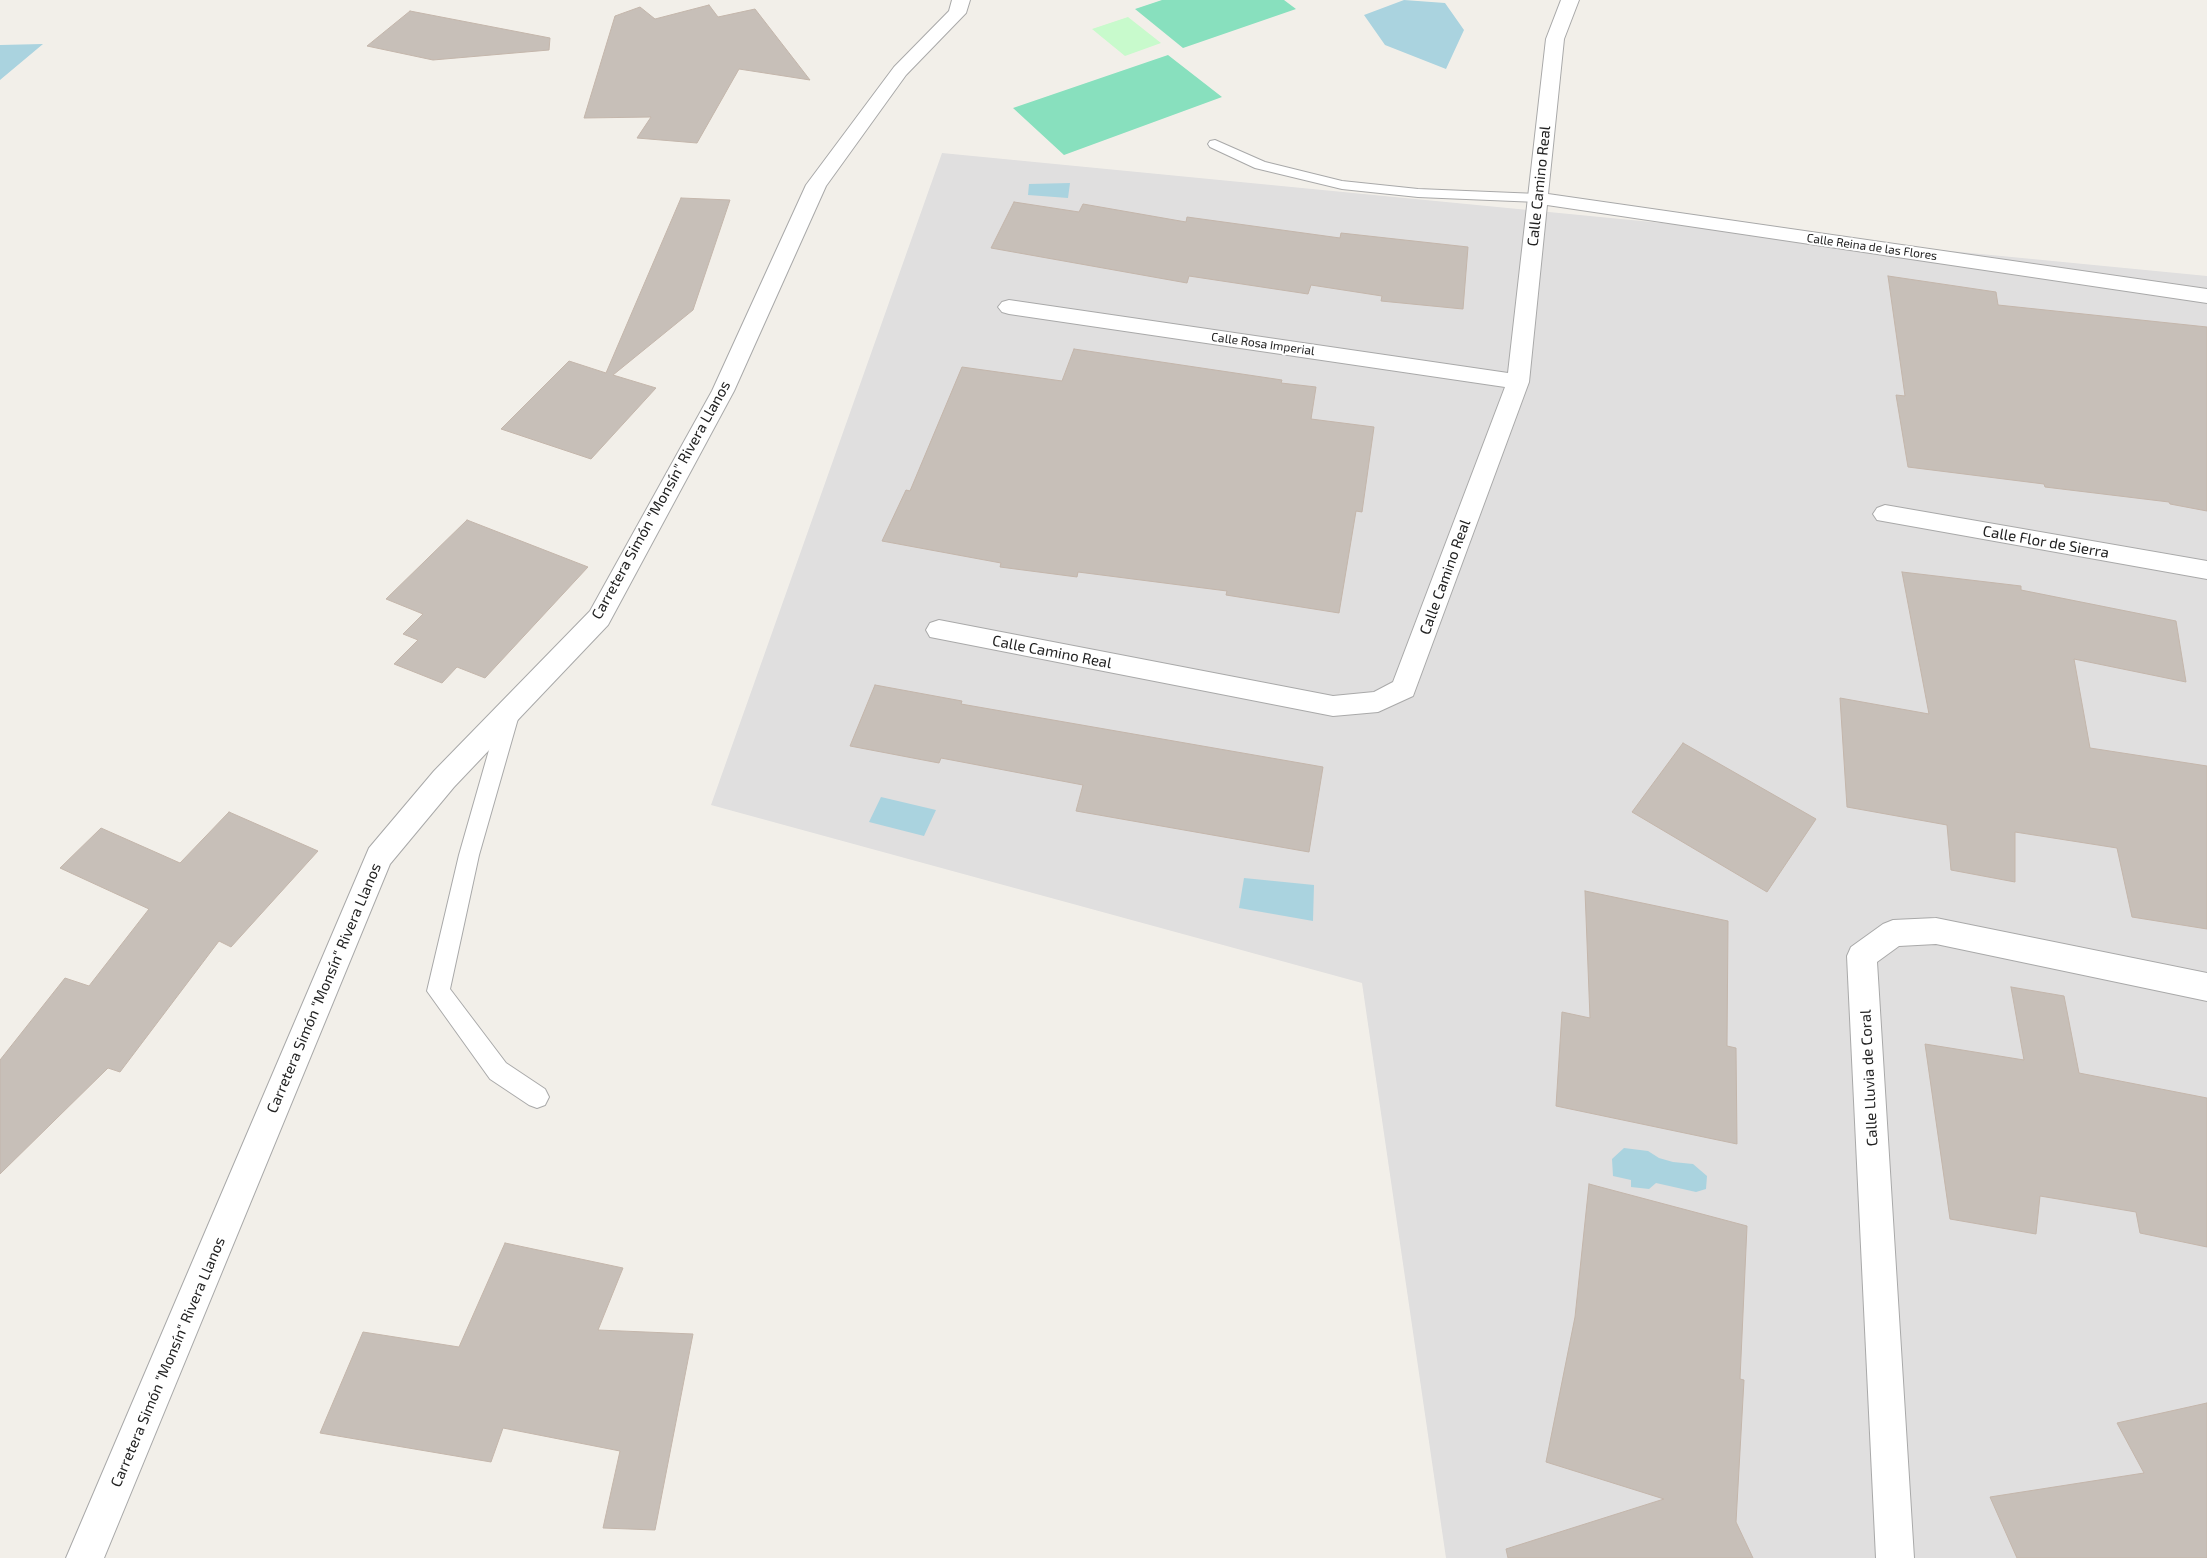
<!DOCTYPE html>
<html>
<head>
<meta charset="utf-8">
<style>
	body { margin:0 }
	canvas { display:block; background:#f2efe9 }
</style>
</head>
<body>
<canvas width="2207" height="1558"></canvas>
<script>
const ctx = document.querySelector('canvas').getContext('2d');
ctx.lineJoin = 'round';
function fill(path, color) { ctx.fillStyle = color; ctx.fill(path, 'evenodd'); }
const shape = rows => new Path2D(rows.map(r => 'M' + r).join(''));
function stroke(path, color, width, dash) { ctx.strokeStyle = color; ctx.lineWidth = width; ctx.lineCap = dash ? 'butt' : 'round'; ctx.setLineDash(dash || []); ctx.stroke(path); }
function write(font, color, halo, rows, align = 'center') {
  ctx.font = font + ' "Exo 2",sans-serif'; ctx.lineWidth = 4; ctx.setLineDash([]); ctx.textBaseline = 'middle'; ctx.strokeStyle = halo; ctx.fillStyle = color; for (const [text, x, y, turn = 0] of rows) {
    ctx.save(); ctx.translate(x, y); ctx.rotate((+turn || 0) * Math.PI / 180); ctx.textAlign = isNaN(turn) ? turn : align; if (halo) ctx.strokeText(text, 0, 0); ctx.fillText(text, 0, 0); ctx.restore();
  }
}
fill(shape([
	[942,153,2207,276,2207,1558,1446,1558,1362,983,711,805]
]), '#e0dfdf');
fill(shape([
	[1128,17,1161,43,1125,56,1092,29]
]), '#c8facc');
fill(shape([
	[1162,0,1284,0,1296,9,1183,48,1135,9],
	[1168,55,1222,97,1064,155,1013,108]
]), '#88e0be');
fill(shape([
	[1404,0,1445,3,1464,30,1446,69,1385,45,1364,15],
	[43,44,0,80,0,45],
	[1070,183,1068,198,1028,195,1029,184],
	[881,797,936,810,924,836,869,822],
	[1244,878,1314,885,1313,921,1239,908],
	[1624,1148,1648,1151,1659,1158,1673,1162,1693,1164,1707,1176,1706,1189,1696,1192,1656,1183,1649,1189,1631,1187,1631,1180,1613,1176,1612,1159]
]), '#aad3df');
const building = shape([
	[709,5,718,17,755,9,810,80,739,69,697,143,637,138,651,117,584,118,615,16,640,7,655,19,709,5],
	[410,11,550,38,549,50,433,60,367,46,410,11],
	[681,198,730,200,693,310,613,375,656,388,591,459,501,429,569,361,606,373,681,198],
	[1014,202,1079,212,1083,204,1186,222,1187,217,1340,238,1341,233,1468,247,1463,309,1381,301,1382,296,1311,285,1308,294,1189,276,1187,283,991,248,1014,202],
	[1888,276,1996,292,1998,305,2207,327,2207,511,2170,504,2169,502,2045,487,2044,484,1908,467,1896,395,1905,396,1888,276],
	[1074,349,1282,380,1281,383,1316,387,1311,419,1374,427,1362,512,1356,511,1339,613,1226,595,1227,591,1078,572,1077,577,1000,567,1001,563,882,541,906,490,910,491,962,367,1062,381,1074,349],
	[467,520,588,567,485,678,457,667,442,683,394,664,418,640,403,634,423,614,386,599,467,520],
	[1902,572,2021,586,2021,590,2176,621,2186,682,2074,659,2090,748,2207,766,2207,929,2132,917,2117,848,2015,832,2015,882,1951,870,1947,825,1847,807,1840,698,1929,714,1902,572],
	[875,685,962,701,961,704,1323,767,1309,852,1076,811,1083,785,941,758,939,763,850,746,875,685],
	[1683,743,1816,819,1767,892,1632,812,1683,743],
	[229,812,318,851,231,947,219,941,120,1072,108,1068,0,1174,0,1060,65,978,89,986,149,909,60,868,101,828,180,863,229,812],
	[1585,891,1728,921,1727,1046,1736,1048,1737,1144,1556,1106,1562,1012,1590,1018,1585,891],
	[2011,987,2064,996,2079,1073,2207,1098,2207,1247,2140,1233,2136,1212,2040,1196,2036,1234,1950,1219,1925,1044,2024,1060,2011,987],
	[1589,1184,1747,1226,1740,1379,1744,1380,1736,1522,1753,1558,1508,1558,1506,1549,1664,1499,1546,1462,1575,1317,1589,1184],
	[505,1243,623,1268,598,1330,693,1334,655,1530,603,1528,620,1451,503,1428,491,1462,320,1433,363,1332,459,1347,505,1243],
	[2207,1403,2207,1558,2017,1558,1990,1497,2144,1473,2117,1423,2207,1403]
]);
fill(building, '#c7bfb8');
stroke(building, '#c4b6ab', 1);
const service = shape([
	[1215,140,1265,162,1342,181,1418,189,1538,194,1545,198,1538,202,1418,197,1342,189,1255,168,1210,147,1208,144,1210,141,1215,140],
	[511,700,518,703,521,708,479,855,450,989,506,1063,545,1089,549,1097,545,1105,537,1108,529,1105,490,1079,427,991,459,855,501,708,504,703,511,700]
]);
const minor = shape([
	[1561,0,1579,0,1564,39,1548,194,2207,289,2207,303,1547,205,1529,382,1413,696,1378,712,1333,716,930,637,926,630,930,623,939,620,1333,696,1374,692,1393,682,1505,387,1009,314,1002,312,998,307,1002,302,1009,300,1508,373,1546,39,1561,0],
	[1885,505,2207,561,2207,579,1877,520,1873,514,1877,508,1885,505],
	[1936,918,2207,973,2207,1001,1936,944,1899,946,1877,962,1914,1558,1876,1558,1847,956,1851,947,1883,924,1893,920,1936,918]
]);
const tertiary = shape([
	[952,0,970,0,966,13,906,75,826,186,734,391,608,625,454,787,390,864,104,1558,66,1558,369,848,434,771,590,611,712,391,806,185,894,67,949,11,952,0]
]);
stroke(service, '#a9a9a9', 2);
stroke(minor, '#a9a9a9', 2);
stroke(tertiary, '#a9a9a9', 2);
fill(service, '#fff');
fill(minor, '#fff');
fill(tertiary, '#fff');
write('12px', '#222', '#fff', [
	["Calle Reina de las Flores",1872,247,8],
	["Calle Rosa Imperial",1263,344,8]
]);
write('15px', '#222', '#fff', [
	["Calle Camino Real",1539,186,-84],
	["Carretera Simón \"Monsín\" Rivera Llanos",661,500,-61],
	["Calle Flor de Sierra",2046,542,10],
	["Calle Camino Real",1445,577,-70],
	["Calle Camino Real",1052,652,11],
	["Carretera Simón \"Monsín\" Rivera Llanos",324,988,-67],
	["Calle Lluvia de Coral",1869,1078,-93],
	["Carretera Simón \"Monsín\" Rivera Llanos",168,1362,-67]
]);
</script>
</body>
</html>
